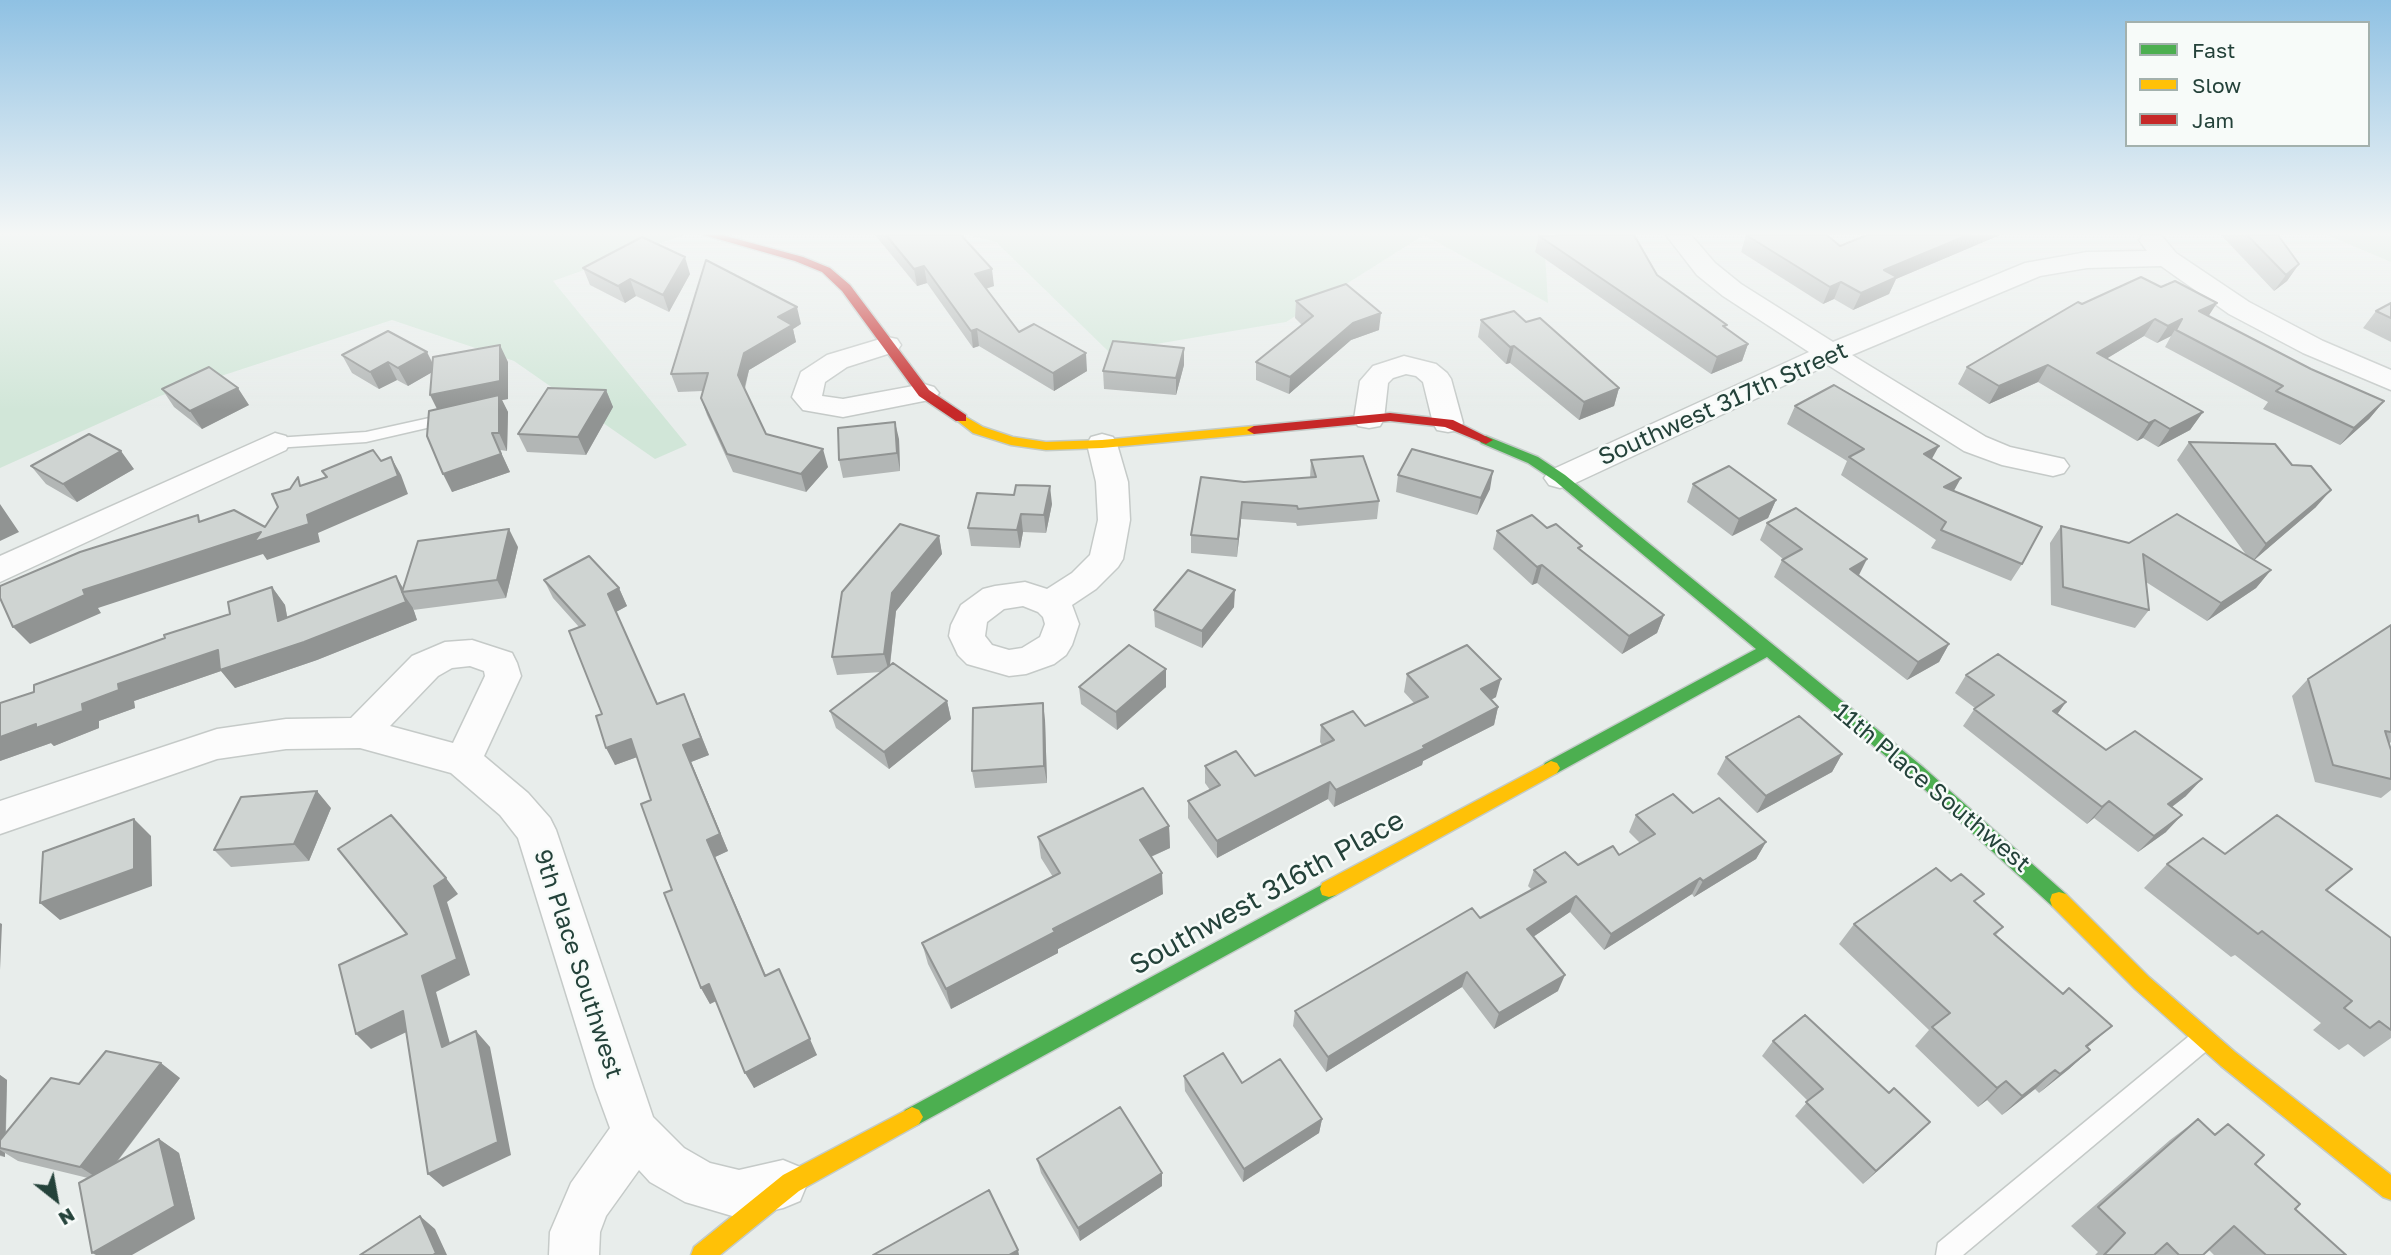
<!DOCTYPE html>
<html>
<head>
<meta charset="utf-8">
<style>
	body { margin:0 }
	#map { position:relative; width:2391px; height:1255px; overflow:hidden; background:#e8edeb; font-family:"Golos Text",sans-serif }
	canvas { display:block }
	.legend { position:absolute; left:2125px; top:21px; width:245px; height:126px; box-sizing:border-box; background:#f7fbf9; border:2px solid #a3b1ad; margin:0; padding:9px 12px; list-style:none; font-size:21px; color:#24423a }
	.legend li { display:flex; align-items:center; gap:14px; height:35px }
	.legend b { width:35px; border:2px solid #a3b1ad }
	.north { position:absolute; left:21px; top:1164px; width:70px; height:70px; -webkit-text-stroke:5px #f7fbf9; paint-order:stroke; rotate:149deg; font-size:19px; font-weight:700; line-height:28px; text-align:center; color:#24423a }
	.north::after { content:''; display:block; margin:auto; width:24px; height:32px; background:#24423a; clip-path:polygon(50% 0,100% 100%,50% 72%,0 100%) }
</style>
</head>
<body>
<div id="map">
<canvas width="2391" height="1255"></canvas>
<ul class="legend">
<li><b style="height:9px;background:#4caf50"></b>Fast</li>
<li><b style="height:9px;background:#ffc107"></b>Slow</li>
<li><b style="height:9px;background:#c62828"></b>Jam</li>
</ul>
<div class="north">N</div>
</div>
<script>
const ctx = document.querySelector('canvas').getContext('2d');
ctx.lineJoin = 'round';
function fill(path, color) { ctx.fillStyle = color; ctx.fill(path, 'evenodd'); }
const shape = rows => new Path2D(rows.map(r => 'M' + r).join(''));
function stroke(path, color, width, dash) { ctx.strokeStyle = color; ctx.lineWidth = width; ctx.lineCap = dash ? 'butt' : 'round'; ctx.setLineDash(dash || []); ctx.stroke(path); }
function write(font, color, halo, rows, align = 'center') {
  ctx.font = font + ' "Golos Text",sans-serif'; ctx.lineWidth = 5; ctx.setLineDash([]); ctx.textBaseline = 'middle'; ctx.strokeStyle = halo; ctx.fillStyle = color; for (const [text, x, y, turn = 0] of rows) {
    ctx.save(); ctx.translate(x, y); ctx.rotate((+turn || 0) * Math.PI / 180); ctx.textAlign = isNaN(turn) ? turn : align; if (halo) ctx.strokeText(text, 0, 0); ctx.fillText(text, 0, 0); ctx.restore();
  }
}
fill(shape([
	[0,235,684,235,553,281,687,445,655,459,514,361,392,320,160,396,0,468],
	[969,235,1544,235,1548,303,1424,235,1286,322,1109,352,996,242],
	[2327,235,2391,235,2391,262]
]), '#d1e6d8');
const lane = shape([
	[452,413,457,415,459,418,457,421,366,442,275,448,267,443,275,438,366,432,452,413],
	[2202,1029,2210,1032,2213,1040,2210,1048,1963,1255,1936,1255,1938,1243,2194,1032,2202,1029]
]);
const street = shape([
	[1666,235,1691,235,1715,263,1741,284,1833,342,2025,263,2087,252,2147,251,2139,240,2143,235,2161,235,2176,253,2249,302,2323,341,2391,370,2391,390,2303,353,2229,314,2161,266,2087,268,2040,276,1852,355,1986,437,2010,447,2064,459,2069,466,2064,473,2053,476,2002,465,1964,451,1828,365,1571,485,1560,488,1549,485,1544,478,1549,471,1809,352,1723,296,1697,275,1666,235],
	[887,337,897,339,901,345,897,351,847,367,825,382,822,396,843,399,924,384,934,387,939,393,934,399,843,417,803,410,797,403,792,397,801,372,827,355,887,337],
	[1404,356,1436,364,1447,373,1451,379,1463,423,1459,430,1448,432,1437,430,1433,423,1423,382,1416,376,1406,374,1393,378,1388,383,1384,419,1380,426,1369,428,1358,426,1354,419,1360,381,1373,366,1404,356],
	[275,433,286,436,290,443,286,450,0,582,0,556,275,433],
	[1102,434,1113,437,1117,444,1128,482,1130,520,1123,559,1118,567,1096,589,1072,605,1079,624,1072,645,1066,655,1054,664,1026,674,1009,676,967,664,958,655,949,636,951,625,961,605,983,589,995,586,1025,582,1047,589,1072,573,1090,555,1098,520,1096,482,1087,444,1091,437,1102,434],
	[1023,606,1038,612,1043,617,1045,624,1040,637,1022,648,1009,650,992,645,985,636,987,622,1004,609,1023,606],
	[472,640,512,653,517,663,521,676,484,756,528,793,550,818,556,830,653,1117,684,1148,710,1163,739,1170,783,1160,800,1167,807,1184,800,1201,783,1208,739,1218,685,1202,650,1182,639,1170,606,1216,600,1232,599,1255,549,1255,550,1232,571,1183,610,1128,595,1087,518,838,500,815,451,773,360,748,286,749,217,759,0,834,0,801,217,729,286,719,351,718,412,656,445,642,472,640],
	[470,666,484,671,485,676,453,743,390,726,438,676,452,668,470,666]
]);
const fast = shape([
	[1486,436,1538,457,1565,475,1923,767,2066,894,2068,900,2066,906,2059,908,2052,906,1911,777,1767,657,1557,773,1551,775,1545,773,1542,768,1545,763,1756,649,1555,481,1528,463,1481,443,1479,440,1481,437,1486,436],
	[1329,881,1336,883,1338,889,1336,895,919,1124,912,1127,905,1124,901,1117,905,1110,1329,881]
]);
const slow = shape([
	[961,414,983,427,1013,437,1046,442,1102,440,1254,426,1261,430,1254,434,1102,448,1046,450,1011,445,973,433,954,418,961,414],
	[1551,761,1557,763,1560,768,1557,773,1336,895,1329,897,1322,895,1320,889,1322,883,1551,761],
	[2059,892,2066,894,2149,977,2235,1052,2391,1175,2391,1200,2383,1197,2221,1066,2135,989,2052,906,2050,900,2052,894,2059,892],
	[912,1107,919,1110,923,1117,919,1124,799,1191,720,1255,691,1255,694,1247,783,1175,912,1107]
]);
const jam = shape([
	[704,235,722,235,803,257,830,268,850,285,929,390,966,415,966,421,956,421,919,396,842,291,822,272,795,261,704,235],
	[1390,413,1453,420,1493,440,1486,444,1445,427,1390,421,1254,434,1247,430,1254,426,1390,413]
]);
stroke(lane, '#c5cac8', 3);
stroke(street, '#c5cac8', 3);
stroke(fast, '#c3cbc8', 3);
stroke(slow, '#c3cbc8', 3);
stroke(jam, '#c3cbc8', 3);
fill(lane, '#fcfcfc');
fill(street, '#fcfcfc');
fill(fast, '#4caf50');
fill(slow, '#ffc107');
fill(jam, '#c62828');
fill(shape([
	[875,235,961,235,994,286,986,289,1019,332,1087,371,1054,391,979,346,973,348,927,283,917,286],
	[1746,235,1840,246,1867,235,2000,235,1896,279,1889,294,1853,310,1834,299,1823,304,1741,252],
	[2221,235,2278,235,2299,264,2287,281,2274,291],
	[1539,236,1657,275,1726,328,1748,344,1742,361,1711,374,1535,252],
	[583,268,690,274,669,312,636,296,625,303,590,285],
	[1296,301,1379,330,1351,340,1289,394,1256,380,1256,362,1302,325,1295,318],
	[2391,303,2391,342,2363,328,2376,311],
	[2082,304,2208,316,2311,369,2384,401,2369,419,2340,445,2263,409,2268,402,2165,347,2171,336,2157,343,2144,336,2106,359,2203,412,2190,430,2158,447,2143,438,2137,441,2038,382,1989,404,1958,384,1967,367],
	[1481,320,1526,322,1619,388,1614,406,1579,420,1510,363,1506,364,1478,337],
	[801,324,793,329,796,342,749,370,745,389,766,434,828,467,806,492,733,472,707,415,701,398,703,391,678,392,671,374],
	[342,355,433,363,508,362,508,399,502,400,508,412,507,451,500,450,510,472,452,492,437,409,432,372,408,386,397,380,379,389,352,373],
	[1184,365,1176,395,1104,389,1103,371],
	[162,389,249,405,202,429,174,407],
	[606,390,613,407,586,455,527,452,518,434],
	[1795,406,1932,459,1953,491,2022,564,2011,581,1931,548,1936,540,1841,475,1847,461,1787,424],
	[899,439,900,471,843,478,839,460],
	[2189,442,2316,507,2254,560,2271,570,2256,588,2207,621,2146,582,2149,610,2135,628,2051,605,2050,543,2061,526,2129,543,2247,556,2177,460],
	[1311,460,1379,501,1377,519,1297,526,1296,523,1241,519,1237,557,1191,553,1191,535,1244,482,1310,478],
	[31,466,134,469,77,502,46,484],
	[1398,475,1490,489,1477,515,1396,492],
	[1693,484,1776,500,1768,518,1732,536,1687,502],
	[1052,504,1046,533,1023,532,1020,548,971,546,968,528],
	[1767,523,1859,576,1949,644,1939,662,1907,680,1774,577,1782,560,1783,559,1760,540],
	[1547,528,1581,551,1664,615,1657,633,1622,654,1537,583,1532,585,1493,549,1497,531],
	[939,536,942,554,896,611,890,666,947,701,951,719,889,769,836,728,830,711,881,672,837,675,832,657],
	[518,547,506,598,413,610,413,608,417,620,317,660,235,688,221,671,134,701,135,708,99,721,99,728,54,746,51,743,0,761,0,703,34,692,230,614,272,587,285,605,287,617,396,576,403,588],
	[544,580,619,588,627,606,616,612,657,704,684,694,692,712,709,755,691,762,728,851,715,857,766,976,817,1055,754,1088,716,1001,710,1004,701,988,672,890,651,800,637,757,615,765,579,627,553,598],
	[1234,607,1202,648,1155,627,1154,610],
	[2391,625,2391,742,2389,744,2391,750,2391,790,2381,798,2315,782,2292,696,2308,679],
	[1166,669,1166,687,1117,730,1081,704,1079,687],
	[1407,674,1496,697,1491,700,1498,707,1494,725,1423,761,1422,765,1334,807,1328,799,1217,858,1188,818,1188,801,1210,790,1205,783,1205,766,1255,776,1322,745,1320,742,1321,725,1365,726,1414,703,1404,692],
	[1966,675,2066,702,2057,714,2106,750,2186,796,2172,807,2166,832,2138,852,2094,818,2087,824,1963,726,1975,708,1955,693],
	[1045,720,1047,783,975,788,972,771],
	[1842,754,1832,772,1757,813,1717,774,1726,757],
	[331,808,309,861,231,867,214,850],
	[1693,813,1766,842,1756,859,1694,897,1692,894,1604,950,1570,912,1533,937,1558,991,1494,1029,1462,987,1326,1072,1293,1026,1295,1011,1480,918,1532,890,1528,886,1534,870,1578,865,1619,855,1640,843,1629,832,1636,815],
	[1169,826,1170,848,1151,857,1163,894,1058,949,1058,953,951,1009,928,964,922,943,1053,877,1041,858,1038,837],
	[2225,854,2352,869,2327,891,2391,938,2391,1038,2364,1057,2348,1044,2339,1050,2313,1030,2321,1023,2235,955,2231,957,2144,888,2167,864],
	[1976,903,2003,927,1996,935,2090,1050,2069,1069,2039,1093,2035,1089,2002,1115,1987,1100,1978,1107,1915,1046,1929,1030,1839,944,1854,924],
	[1773,1041,1889,1093,1916,1136,1863,1184,1795,1116,1808,1101,1762,1056],
	[0,1075,7,1080,6,1133,79,1084,180,1078,117,1162,159,1139,179,1153,195,1219,88,1178,18,1161,5,1153,5,1157,0,1156],
	[1184,1076,1242,1083,1322,1119,1319,1133,1243,1182,1185,1091],
	[2198,1119,2214,1134,2228,1124,2255,1164,2295,1209,2346,1255,2214,1255,2209,1250,2203,1255,2095,1255,2098,1252,2071,1226,2170,1140],
	[1037,1159,1162,1186,1080,1241,1041,1173]
]), '#b2b6b5');
fill(shape([
	[1968,235,2000,235,1896,279,1889,294,1853,310,1861,293,1884,270],
	[685,257,690,274,669,312,663,295],
	[2299,264,2287,281,2274,291,2286,275],
	[924,266,927,283,917,286,914,269],
	[992,269,994,286,977,291,975,274],
	[630,279,636,296,625,303,618,286],
	[1841,282,1834,299,1823,304,1830,287],
	[2217,303,2206,320,2199,311],
	[797,307,801,324,793,329,796,342,749,370,743,393,738,375,744,353,778,317],
	[1381,313,1379,330,1351,340,1289,394,1290,377,1353,323],
	[2155,319,2144,336,2086,371,2097,353],
	[2182,319,2171,336,2157,343,2168,326],
	[977,329,979,346,973,348,971,331],
	[1748,344,1742,361,1711,374,1717,357],
	[500,345,508,362,508,399,502,400,508,412,507,451,499,433,439,413,430,395],
	[1514,346,1510,363,1506,364,1510,347],
	[1184,348,1184,365,1176,395,1176,378],
	[427,352,436,370,408,386,398,368],
	[1086,353,1087,371,1054,391,1053,373],
	[388,362,397,380,379,389,370,372],
	[2048,365,2038,382,1989,404,1999,386],
	[238,388,249,405,202,429,190,411],
	[1619,388,1614,406,1579,420,1584,402],
	[606,390,613,407,586,455,578,437],
	[2384,401,2369,419,2340,445,2354,428],
	[2203,412,2190,430,2158,447,2170,429],
	[2155,420,2143,438,2137,441,2149,423],
	[895,422,899,439,900,471,897,453],
	[492,433,510,472,452,492,443,474],
	[1939,446,1929,464,1924,454],
	[823,449,828,467,806,492,801,474],
	[121,451,134,469,77,502,63,484],
	[391,457,401,475,408,494,318,533,320,542,267,560,263,554,98,608,101,613,30,644,13,627,83,590,261,532,307,515],
	[1493,471,1490,489,1477,515,1481,498],
	[1961,478,1951,496,1944,487],
	[1050,486,1052,504,1046,533,1044,515],
	[2331,490,2316,507,2252,562,2266,544],
	[1776,500,1768,518,1732,536,1739,519],
	[1242,502,1241,519,1237,557,1238,539],
	[0,504,19,532,0,541],
	[1021,514,1023,532,1020,548,1017,530],
	[509,529,518,547,506,598,497,580],
	[939,536,942,554,896,611,889,672,884,654,892,593],
	[1867,559,1858,577,1850,569],
	[1542,565,1537,583,1532,585,1537,567],
	[2271,570,2256,588,2207,621,2221,603],
	[396,576,405,592,402,592,413,608,417,620,317,660,235,688,221,671,134,701,135,708,99,721,99,728,54,746,51,743,0,761,0,737,82,704,118,684,218,650],
	[272,587,285,605,291,638,278,621],
	[619,588,627,606,616,612,608,594],
	[1235,590,1234,607,1202,648,1202,631],
	[1664,615,1657,633,1622,654,1629,636],
	[1949,644,1939,662,1907,680,1918,662],
	[1166,669,1166,687,1117,730,1116,712],
	[1501,679,1496,697,1477,707,1481,689],
	[684,694,709,755,691,762,728,851,715,857,773,992,707,840,683,745],
	[947,701,951,719,889,769,884,752],
	[2066,702,2053,720,2053,711],
	[1043,703,1045,720,1047,783,1044,766],
	[1498,707,1494,725,1423,761,1422,765,1334,807,1336,790],
	[631,739,640,756,615,765,606,748],
	[1842,754,1832,772,1757,813,1766,796],
	[2202,779,2186,796,2153,821,2168,804],
	[1330,782,1328,799,1217,858,1217,841],
	[317,791,331,808,309,861,294,844],
	[2109,801,2094,818,2087,824,2102,807],
	[2182,815,2166,832,2138,852,2154,836],
	[134,819,151,836,152,886,60,920,40,903],
	[1169,826,1170,848,1141,861,1140,840],
	[1766,842,1756,859,1694,897,1703,881],
	[1162,873,1163,894,1058,949,1058,953,951,1009,946,989,1053,929],
	[446,878,458,894,447,902,470,975,436,992,455,1062,442,1047,422,976,434,886],
	[1700,878,1692,894,1604,950,1611,934],
	[1576,896,1570,912,1521,945,1527,929],
	[0,923,2,924,0,970],
	[779,969,817,1055,754,1088,745,1073],
	[1467,972,1462,987,1326,1072,1328,1057],
	[1565,975,1558,991,1494,1029,1499,1013],
	[709,984,718,1000,710,1004,701,988],
	[403,1011,417,1027,371,1049,356,1034],
	[2112,1026,2090,1045,2065,1065,2086,1046],
	[476,1031,490,1047,511,1155,443,1187,428,1174],
	[2090,1050,2069,1069,2039,1093,2060,1074],
	[161,1063,180,1078,102,1181,80,1167],
	[2055,1070,2035,1089,2002,1115,2022,1096],
	[0,1075,7,1080,5,1149,0,1148],
	[2006,1081,1987,1100,1978,1107,1997,1088],
	[1322,1119,1319,1133,1243,1182,1244,1169],
	[1930,1122,1916,1136,1863,1184,1876,1171],
	[159,1139,179,1153,195,1219,132,1255,96,1255,92,1253],
	[0,1150,5,1153,5,1157,0,1155],
	[1162,1173,1162,1186,1080,1241,1078,1228],
	[420,1216,435,1229,447,1255,433,1255],
	[1018,1250,1019,1255,1009,1255]
]), '#919493');
const building = shape([
	[886,235,961,235,992,269,975,274,1019,332,1034,324,1086,353,1053,373,977,329,971,331,924,266,914,269,886,235],
	[1567,235,1634,235,1657,275,1727,325,1723,326,1748,344,1717,357,1539,236,1567,235],
	[1746,235,1827,235,1840,246,1867,235,1968,235,1884,270,1897,277,1861,293,1841,282,1830,287,1746,235],
	[2247,235,2278,235,2299,264,2286,275,2247,235],
	[642,237,685,257,663,295,630,279,618,286,583,268,642,237],
	[706,260,797,307,778,317,792,325,744,353,738,375,766,434,823,449,801,474,727,454,701,398,708,373,671,374,706,260],
	[2141,277,2161,287,2175,281,2217,303,2199,311,2311,369,2384,401,2354,428,2276,391,2283,386,2176,330,2182,319,2168,326,2155,319,2097,353,2203,412,2170,429,2155,420,2149,423,2048,365,1999,386,1967,367,2078,302,2082,304,2141,277],
	[1346,284,1381,313,1353,323,1290,377,1256,362,1313,316,1296,301,1346,284],
	[2391,303,2391,318,2376,311,2391,303],
	[1514,311,1526,322,1540,318,1619,388,1584,402,1514,346,1510,347,1481,320,1514,311],
	[388,331,427,352,398,368,388,362,370,372,342,355,388,331],
	[1113,341,1184,348,1176,378,1103,371,1113,341],
	[500,345,500,381,430,395,433,357,500,345],
	[209,367,238,388,190,411,162,389,209,367],
	[1834,385,1939,446,1924,454,1961,478,1944,487,2042,527,2022,564,1941,530,1946,522,1849,457,1864,449,1795,406,1834,385],
	[548,388,606,390,578,437,518,434,548,388],
	[499,395,499,433,492,433,501,454,443,474,427,436,429,411,499,395],
	[895,422,897,453,839,460,838,428,895,422],
	[89,434,121,451,63,484,31,466,89,434],
	[2189,442,2275,444,2292,465,2311,466,2331,490,2266,544,2189,442],
	[1412,449,1493,471,1481,498,1398,475,1412,449],
	[373,450,381,461,391,457,398,476,307,515,309,524,254,542,261,532,83,590,85,595,13,627,0,598,0,586,80,552,198,515,199,522,234,510,265,527,278,507,272,494,290,489,298,477,300,486,327,477,322,471,373,450],
	[1363,456,1379,501,1298,509,1297,506,1242,502,1238,539,1191,535,1201,477,1244,482,1316,477,1311,460,1363,456],
	[1729,466,1776,500,1739,519,1693,484,1729,466],
	[1016,485,1050,486,1044,515,1021,514,1017,530,968,528,977,493,1014,495,1016,485],
	[1796,508,1867,559,1850,569,1949,644,1918,662,1782,560,1802,549,1767,523,1796,508],
	[2177,514,2271,570,2221,603,2143,554,2149,610,2063,587,2061,526,2129,543,2177,514],
	[1532,515,1547,528,1556,524,1582,546,1578,548,1664,615,1629,636,1542,565,1537,567,1497,531,1532,515],
	[900,524,939,536,892,593,884,654,832,657,842,592,900,524],
	[509,529,497,580,402,592,418,541,509,529],
	[589,556,619,588,608,594,657,704,684,694,701,738,683,745,720,834,707,840,765,976,779,969,810,1039,745,1073,709,984,701,988,664,893,672,890,641,804,651,800,631,739,606,748,596,716,602,714,569,631,585,625,544,580,589,556],
	[1188,570,1235,590,1202,631,1154,610,1188,570],
	[396,576,406,602,304,642,220,670,218,650,118,684,119,690,82,704,83,711,36,728,36,724,0,737,0,703,34,692,34,685,165,638,164,635,230,614,228,602,272,587,278,621,396,576],
	[2391,625,2391,732,2385,731,2391,750,2391,779,2333,765,2308,679,2391,625],
	[1129,645,1166,669,1116,712,1079,687,1129,645],
	[1467,645,1501,679,1481,689,1498,707,1423,746,1425,748,1336,790,1330,782,1217,841,1188,801,1220,785,1205,766,1236,751,1255,776,1334,740,1321,725,1353,711,1365,726,1428,697,1407,674,1467,645],
	[1998,654,2066,702,2053,711,2106,750,2135,731,2202,779,2168,804,2182,815,2154,836,2109,801,2102,807,1974,709,1994,695,1966,675,1998,654],
	[893,663,947,701,884,752,830,711,893,663],
	[1043,703,1044,766,972,771,973,708,1043,703],
	[1799,716,1842,754,1766,796,1726,757,1799,716],
	[1143,788,1169,826,1140,840,1162,873,1053,929,1055,932,946,989,922,943,1060,873,1038,837,1143,788],
	[317,791,294,844,214,850,241,797,317,791],
	[1673,794,1693,813,1719,798,1766,842,1703,881,1700,878,1611,934,1576,896,1527,929,1565,975,1499,1013,1467,972,1328,1057,1295,1011,1472,908,1480,918,1546,882,1534,870,1565,852,1578,865,1613,846,1619,855,1655,834,1636,815,1673,794],
	[391,815,446,878,434,886,457,959,422,976,442,1047,476,1031,498,1142,428,1174,403,1011,356,1034,339,965,407,934,338,849,391,815],
	[2277,815,2352,869,2326,890,2391,938,2391,1030,2379,1021,2370,1028,2344,1008,2352,1001,2262,931,2258,934,2167,864,2203,838,2225,854,2277,815],
	[134,819,134,869,40,903,43,852,134,819],
	[1936,868,1951,881,1961,874,1984,894,1974,901,2003,927,1994,934,2063,994,2069,988,2112,1026,2086,1046,2090,1050,2060,1074,2055,1070,2022,1096,2006,1081,1997,1088,1932,1027,1950,1013,1854,924,1936,868],
	[1805,1015,1889,1093,1894,1088,1930,1122,1876,1171,1806,1102,1823,1089,1773,1041,1805,1015],
	[106,1051,161,1063,80,1167,0,1148,0,1140,51,1078,79,1084,106,1051],
	[1223,1053,1242,1083,1280,1059,1322,1119,1244,1169,1184,1076,1223,1053],
	[1120,1107,1162,1173,1078,1228,1037,1159,1120,1107],
	[2198,1119,2215,1135,2228,1124,2264,1155,2255,1164,2300,1204,2295,1209,2346,1255,2266,1255,2234,1226,2203,1255,2179,1255,2167,1243,2154,1255,2104,1255,2125,1233,2098,1207,2198,1119],
	[159,1139,175,1206,92,1253,79,1183,159,1139],
	[989,1190,1018,1250,1009,1255,873,1255,989,1190],
	[420,1216,436,1253,433,1255,360,1255,420,1216]
]);
fill(building, '#cfd4d2');
stroke(building, '#919493', 2);
const sky = ctx.createLinearGradient(0, 0, 0, 410);
sky.addColorStop(0, '#8fc1e3');
sky.addColorStop(0.57, '#f5f7f6');
sky.addColorStop(1, '#f5f7f600');
ctx.fillStyle = sky;
ctx.fillRect(0, 0, 2391, 410);
write('24px', '#24423a', '#f7fbf9', [
	["Southwest 317th Street",1723,404,-24],
	["11th Place Southwest",1932,788,40],
	["9th Place Southwest",578,964,72]
]);
write('28px', '#24423a', '#f7fbf9', [
	["Southwest 316th Place",1267,893,-29]
]);
</script>
</body>
</html>
